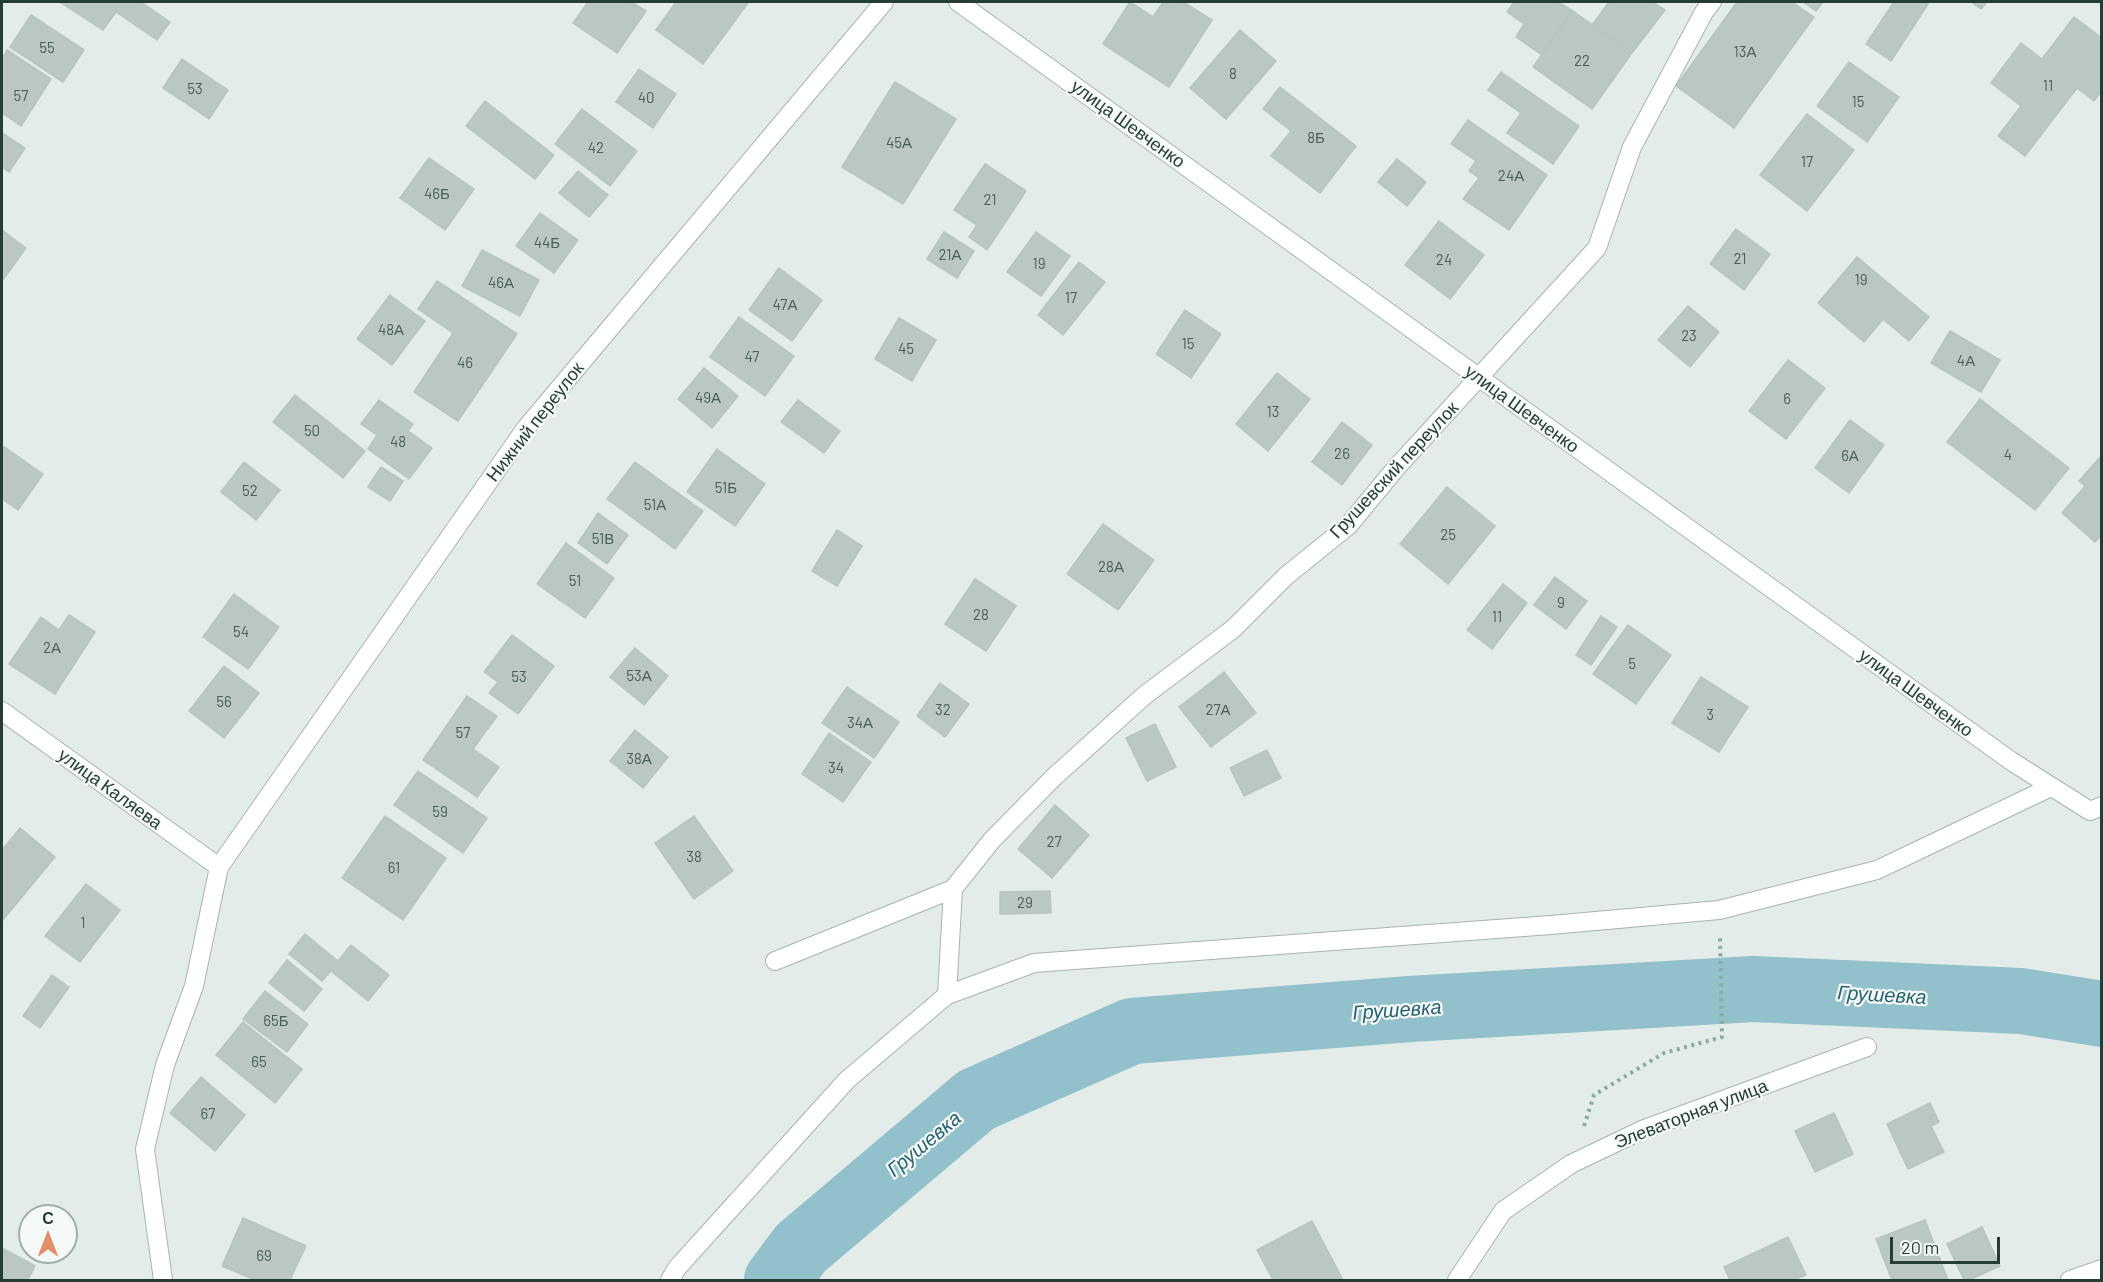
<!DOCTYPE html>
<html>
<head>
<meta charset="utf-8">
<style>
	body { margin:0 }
	#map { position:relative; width:2103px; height:1282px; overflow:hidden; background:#e4ece9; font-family:Barlow,sans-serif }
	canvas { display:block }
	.frame { position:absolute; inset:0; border:3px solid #253c37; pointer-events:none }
	.north { position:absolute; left:18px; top:1204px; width:60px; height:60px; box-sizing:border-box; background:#f5f9f7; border:2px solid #a2adaa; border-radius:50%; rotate:0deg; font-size:16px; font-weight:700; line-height:24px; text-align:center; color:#253c37 }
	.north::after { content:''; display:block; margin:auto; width:21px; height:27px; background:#e48d6b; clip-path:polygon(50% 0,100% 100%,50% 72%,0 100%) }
	.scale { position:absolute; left:1890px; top:1237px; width:110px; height:27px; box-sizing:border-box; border:3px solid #253c37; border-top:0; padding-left:8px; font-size:18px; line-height:21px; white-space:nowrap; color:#253c37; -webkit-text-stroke:4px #f5f9f7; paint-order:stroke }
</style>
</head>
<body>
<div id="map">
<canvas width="2103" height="1282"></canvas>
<div class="frame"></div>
<div class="north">С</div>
<div class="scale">20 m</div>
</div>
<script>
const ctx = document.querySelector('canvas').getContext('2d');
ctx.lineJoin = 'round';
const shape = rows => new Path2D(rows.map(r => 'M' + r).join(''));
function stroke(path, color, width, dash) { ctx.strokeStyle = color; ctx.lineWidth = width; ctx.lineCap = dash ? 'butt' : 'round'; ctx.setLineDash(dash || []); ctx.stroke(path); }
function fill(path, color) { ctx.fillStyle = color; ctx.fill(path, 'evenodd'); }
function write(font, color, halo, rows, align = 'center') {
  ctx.font = font + ' Barlow,sans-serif'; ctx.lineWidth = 4.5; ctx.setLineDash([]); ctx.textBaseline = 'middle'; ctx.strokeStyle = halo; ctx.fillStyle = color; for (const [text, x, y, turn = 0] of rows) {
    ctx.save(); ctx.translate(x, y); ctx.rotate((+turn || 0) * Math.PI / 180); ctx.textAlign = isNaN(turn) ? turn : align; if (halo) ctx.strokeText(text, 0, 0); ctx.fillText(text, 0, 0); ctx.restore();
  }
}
stroke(shape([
	[777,1280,801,1248,976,1100,1132,1031,1410,1009,1753,989,2021,1001,2102,1014]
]), '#92c0cb', 66);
const building = shape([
	[60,2,141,2,170,22,157,40,116,12,103,30,60,2],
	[588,2,631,2,646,11,617,53,573,23,588,2],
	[676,2,746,2,748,3,703,64,656,30,676,2],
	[1130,2,1153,17,1163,2,1183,2,1212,20,1169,87,1103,44,1130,2],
	[1514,2,1558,2,1573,11,1542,55,1516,37,1524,24,1507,12,1514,2],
	[1609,2,1653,2,1665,10,1632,53,1592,25,1609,2],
	[1737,2,1792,2,1814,17,1734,128,1676,86,1737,2],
	[1803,2,1823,2,1816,11,1803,2],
	[1894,2,1924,2,1928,4,1891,61,1866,44,1894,2],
	[1971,2,1987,2,1981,9,1971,2],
	[1573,11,1632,53,1592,109,1533,67,1573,11],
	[31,15,84,50,63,82,10,47,31,15],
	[2074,17,2102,38,2102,90,2094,101,2077,88,2025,156,1998,136,2021,106,1991,83,2021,43,2042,59,2074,17],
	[1240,30,1276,61,1226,119,1190,88,1240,30],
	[7,50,51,79,21,126,2,113,2,59,7,50],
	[182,59,228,90,209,119,163,88,182,59],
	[1849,62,1899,97,1867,142,1817,106,1849,62],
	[639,69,676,94,653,128,616,102,639,69],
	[1501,72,1579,126,1553,164,1507,133,1521,113,1488,90,1501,72],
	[895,82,956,119,903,204,842,167,895,82],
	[1280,87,1356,146,1320,193,1271,156,1291,131,1263,109,1280,87],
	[485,101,554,155,535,179,466,126,485,101],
	[582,109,637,151,610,186,555,144,582,109],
	[1807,114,1854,150,1807,211,1760,175,1807,114],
	[1468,120,1547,175,1509,230,1463,199,1479,178,1469,171,1476,161,1451,144,1468,120],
	[2,133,25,148,9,172,2,167,2,133],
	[429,158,474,189,445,230,400,198,429,158],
	[1397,159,1426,182,1407,206,1378,182,1397,159],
	[985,164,1026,191,987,250,969,237,977,225,954,210,985,164],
	[578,171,608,195,589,217,559,193,578,171],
	[540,213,578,240,554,273,516,246,540,213],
	[1439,221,1484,255,1450,299,1405,265,1439,221],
	[1736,229,1770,254,1744,290,1710,264,1736,229],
	[2,230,26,248,2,281,2,230],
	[944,232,974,251,957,278,927,259,944,232],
	[1036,232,1070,256,1041,296,1007,272,1036,232],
	[482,250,539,280,520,316,462,286,482,250],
	[1857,257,1929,317,1909,341,1883,319,1864,342,1818,303,1857,257],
	[1079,262,1105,282,1063,335,1038,315,1079,262],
	[779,268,822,300,792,341,749,310,779,268],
	[437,281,517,334,458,421,414,392,453,333,418,309,437,281],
	[390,295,425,321,392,365,357,339,390,295],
	[1688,306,1719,332,1690,367,1658,340,1688,306],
	[1185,310,1221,334,1191,378,1156,354,1185,310],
	[739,317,794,356,765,396,710,357,739,317],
	[899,318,936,340,912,381,875,359,899,318],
	[1950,331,2000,360,1981,392,1931,363,1950,331],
	[1788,360,1825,388,1786,439,1749,411,1788,360],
	[704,368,738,396,712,428,678,399,704,368],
	[1277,373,1310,399,1268,451,1236,424,1277,373],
	[295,395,365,451,343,478,273,422,295,395],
	[1980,399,2069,468,2035,510,1947,442,1980,399],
	[379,400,413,424,408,431,432,448,409,479,368,449,377,435,361,424,379,400],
	[798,400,840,431,824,453,781,422,798,400],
	[1850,420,1884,445,1849,493,1815,468,1850,420],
	[1342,422,1372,445,1342,485,1312,462,1342,422],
	[3,446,43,474,18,510,2,499,3,446],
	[717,449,765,484,735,526,687,492,717,449],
	[2102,455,2102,535,2095,542,2062,513,2085,486,2079,481,2102,455],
	[244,462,280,490,256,520,221,492,244,462],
	[635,462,703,511,675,549,607,499,635,462],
	[381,467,403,481,390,501,368,487,381,467],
	[1447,487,1495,526,1448,584,1400,544,1447,487],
	[598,513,628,535,607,564,578,543,598,513],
	[1103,524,1154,560,1118,610,1067,574,1103,524],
	[837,530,862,546,837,586,812,571,837,530],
	[566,543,614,578,585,618,537,584,566,543],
	[1555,577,1587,601,1566,629,1534,605,1555,577],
	[975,579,1016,606,986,651,945,624,975,579],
	[1503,584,1527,603,1492,649,1467,630,1503,584],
	[234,594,279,627,248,669,203,637,234,594],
	[69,615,95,632,55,694,9,664,41,617,59,630,69,615],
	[1601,616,1617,627,1591,665,1576,655,1601,616],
	[1628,625,1671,655,1636,704,1593,674,1628,625],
	[512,635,554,666,518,714,489,693,498,682,484,672,512,635],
	[635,648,668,676,644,705,610,677,635,648],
	[224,666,259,693,224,738,189,711,224,666],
	[1224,672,1256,713,1211,747,1179,707,1224,672],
	[1701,677,1748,707,1719,752,1672,723,1701,677],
	[940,683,969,704,945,737,917,716,940,683],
	[847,687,899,722,874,758,822,723,847,687],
	[467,696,497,716,473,749,499,767,477,797,423,760,467,696],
	[1155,724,1176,767,1147,781,1126,738,1155,724],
	[635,730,668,757,643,788,610,761,635,730],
	[829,733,871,762,843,802,802,774,829,733],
	[1267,750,1281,778,1244,796,1230,768,1267,750],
	[418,771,487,818,463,853,394,805,418,771],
	[1055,805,1089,835,1052,878,1018,849,1055,805],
	[385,816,446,858,403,920,342,878,385,816],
	[694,816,733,871,694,899,655,843,694,816],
	[20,828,55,857,2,921,2,850,20,828],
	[86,884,120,910,80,962,45,936,86,884],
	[1050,891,1051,913,1000,914,1000,892,1050,891],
	[305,934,338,961,351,945,389,975,368,1001,331,971,322,981,289,954,305,934],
	[287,960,322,989,304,1011,269,983,287,960],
	[52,975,69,987,40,1028,23,1016,52,975],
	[265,991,308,1024,287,1052,243,1019,265,991],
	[243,1022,302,1069,275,1103,216,1055,243,1022],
	[201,1077,245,1115,215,1151,170,1113,201,1077],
	[1930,1103,1939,1122,1931,1126,1944,1152,1908,1169,1887,1124,1930,1103],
	[1834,1113,1853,1154,1815,1172,1795,1131,1834,1113],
	[243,1218,306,1246,290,1280,255,1280,222,1266,243,1218],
	[1925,1220,1948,1280,1892,1280,1876,1239,1925,1220],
	[1312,1221,1343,1280,1273,1280,1257,1250,1312,1221],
	[1982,1227,2000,1266,1969,1280,1964,1280,1947,1244,1982,1227],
	[1788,1237,1806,1275,1793,1280,1730,1280,1724,1267,1788,1237],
	[2,1248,35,1266,28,1280,2,1280,2,1248]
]);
fill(building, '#bac7c2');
stroke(building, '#b7c5c0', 1.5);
const minor = shape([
	[958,2,2011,761,2090,811,2102,806],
	[2,711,219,867],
	[775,961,953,889],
	[947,995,953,889,992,840,1054,777,1145,695,1233,629,1286,576,1348,526,1396,468,1597,248,1632,147,1704,12,1712,2],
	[163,1280,145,1149,165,1065,194,986,219,867,526,428,884,2],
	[670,1280,677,1268,847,1080,947,995,1034,963,1551,925,1719,910,1877,870,2051,787],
	[1457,1280,1503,1211,1571,1164,1642,1130,1867,1047],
	[2070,1280,2102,1269]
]);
stroke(minor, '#a7b4b0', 20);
stroke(shape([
	[1584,1126,1594,1095,1664,1053,1722,1037,1720,937]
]), '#88aca2', 4, [3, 4.5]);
stroke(minor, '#fff', 18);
write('15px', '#4a5f5a', null, [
	["55",47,48],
	["13А",1745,52],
	["22",1582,61],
	["8",1233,74],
	["11",2048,86],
	["53",195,89],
	["57",21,96],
	["40",646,98],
	["15",1858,102],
	["8Б",1316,138],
	["45А",899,143],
	["42",596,148],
	["17",1807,162],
	["24А",1511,176],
	["46Б",437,194],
	["21",990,200],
	["44Б",547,243],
	["21А",950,255],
	["21",1740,259],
	["24",1444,260],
	["19",1039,264],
	["19",1861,280],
	["46А",501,283],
	["17",1071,298],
	["47А",785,305],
	["48А",391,330],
	["23",1689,336],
	["15",1188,344],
	["45",906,349],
	["47",752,357],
	["4А",1966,361],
	["46",465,363],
	["49А",708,398],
	["6",1787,399],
	["13",1273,412],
	["50",312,431],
	["48",398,442],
	["26",1342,454],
	["4",2008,455],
	["6А",1850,456],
	["51Б",726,488],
	["52",250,491],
	["51А",655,505],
	["25",1448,535],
	["51В",603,539],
	["28А",1111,567],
	["51",575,581],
	["9",1561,603],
	["28",981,615],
	["11",1497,617],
	["54",241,632],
	["2А",52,648],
	["5",1632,664],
	["53А",639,676],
	["53",519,677],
	["56",224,702],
	["32",943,710],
	["27А",1218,710],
	["3",1710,715],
	["34А",860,723],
	["57",463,733],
	["38А",639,759],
	["34",836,768],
	["59",440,812],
	["27",1054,842],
	["38",694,857],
	["61",394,868],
	["29",1025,903],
	["1",83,923],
	["65Б",276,1021],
	["65",259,1062],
	["67",208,1114],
	["69",264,1256]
]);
write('18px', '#253c37', '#f5f9f7', [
	["улица Шевченко",1128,124,36],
	["улица Шевченко",1522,409,36],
	["Нижний переулок",535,422,-52],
	["Грушевский переулок",1394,470,-47],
	["улица Шевченко",1916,693,36],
	["улица Каляева",110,789,36],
	["Элеваторная улица",1691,1114,-21]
]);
write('italic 20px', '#256272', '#f5f9f7', [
	["Грушевка",1882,995,3],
	["Грушевка",1397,1010,-4],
	["Грушевка",924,1144,-40]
]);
</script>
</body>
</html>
